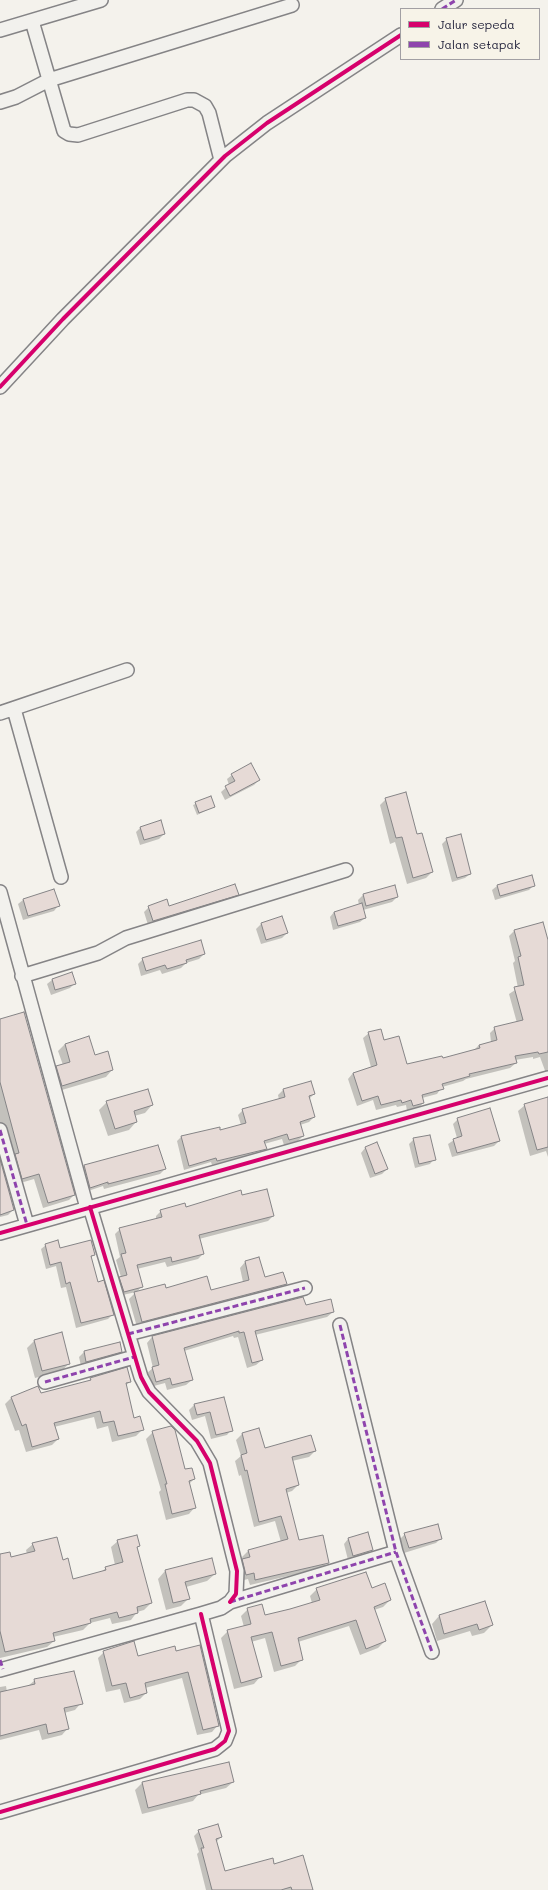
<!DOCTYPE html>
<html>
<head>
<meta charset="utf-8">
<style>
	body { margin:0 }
	#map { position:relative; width:548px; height:1890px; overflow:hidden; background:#f4f2ec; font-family:Mali,sans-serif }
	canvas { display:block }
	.legend { position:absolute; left:400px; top:8px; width:140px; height:52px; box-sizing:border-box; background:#f7f3e8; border:1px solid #a29fa3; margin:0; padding:5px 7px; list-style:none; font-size:12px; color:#22223b }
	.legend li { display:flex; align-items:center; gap:8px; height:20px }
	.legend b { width:20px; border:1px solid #a29fa3 }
</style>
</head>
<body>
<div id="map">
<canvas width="548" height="1890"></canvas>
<ul class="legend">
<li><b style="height:5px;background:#d6006c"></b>Jalur sepeda</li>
<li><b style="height:5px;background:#8e44ad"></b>Jalan setapak</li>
</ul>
</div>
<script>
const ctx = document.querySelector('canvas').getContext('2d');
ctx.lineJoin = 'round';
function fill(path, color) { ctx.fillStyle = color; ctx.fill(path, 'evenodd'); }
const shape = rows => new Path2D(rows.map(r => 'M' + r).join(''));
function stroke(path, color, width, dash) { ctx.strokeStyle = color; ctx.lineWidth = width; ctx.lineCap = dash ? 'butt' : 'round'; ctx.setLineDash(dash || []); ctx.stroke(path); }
fill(shape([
	[232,775,259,780,254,785,225,800,221,792,229,785,227,779],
	[210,798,213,807,197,815,193,805],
	[386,799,417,835,432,872,426,878,407,884,395,842,390,844,380,805],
	[141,827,164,834,159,839,140,845,136,832],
	[447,839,470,874,465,878,452,882,442,844],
	[534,885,529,890,495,900,492,890,497,886],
	[395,887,397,897,392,902,363,910,365,918,360,922,333,930,330,917,334,912,359,905,358,900,363,895],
	[238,894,233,899,148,925,144,912,149,907,168,908],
	[23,900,58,906,54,911,23,920,18,904],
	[261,924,287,933,282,938,261,944,256,929],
	[514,931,548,944,548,1076,547,1076,540,1057,533,1059,533,1057,515,1060,516,1063,510,1068,466,1079,463,1081,442,1087,437,1094,422,1098,423,1103,418,1109,407,1111,406,1105,397,1107,396,1105,376,1110,373,1100,357,1106,348,1079,353,1073,371,1067,363,1038,369,1033,384,1041,406,1065,442,1059,474,1050,479,1045,491,1042,490,1033,495,1028,517,1023,509,994,518,988,513,963,515,961,509,936],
	[204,954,199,959,186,963,181,968,162,974,160,970,141,976,138,964,143,959],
	[71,973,75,983,70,988,51,995,47,984,52,980],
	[0,1022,74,1195,69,1200,43,1208,34,1179,17,1184,0,1128],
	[65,1044,94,1056,112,1070,106,1077,55,1092,50,1074,57,1067,63,1065,58,1051],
	[311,1082,314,1094,309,1099,314,1117,309,1122,300,1125,303,1136,298,1141,284,1145,282,1139,264,1144,266,1149,261,1154,212,1165,211,1162,184,1170,177,1141,182,1136,220,1131,241,1125,238,1115,243,1110,279,1100,278,1095,283,1090],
	[548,1098,548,1157,546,1151,530,1156,518,1111,525,1105],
	[107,1102,152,1105,145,1113,134,1116,136,1122,129,1130,108,1136,99,1110],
	[458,1119,499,1141,494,1146,452,1157,448,1144,457,1138,453,1124],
	[414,1139,434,1159,430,1164,415,1168,409,1144],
	[158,1146,165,1169,160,1174,104,1189,103,1186,85,1192,79,1171,84,1166],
	[365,1148,387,1169,382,1174,370,1178,361,1153],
	[0,1163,13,1210,8,1215,0,1217],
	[241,1197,273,1216,268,1221,199,1239,203,1254,198,1259,167,1267,165,1262,137,1269,142,1286,136,1293,165,1289,211,1291,243,1282,240,1268,245,1262,259,1259,264,1278,286,1284,280,1290,137,1327,129,1299,136,1292,118,1296,114,1283,121,1277,116,1260,120,1257,115,1234,120,1229,156,1219,156,1216,161,1211,185,1208],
	[46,1245,59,1249,94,1254,91,1258,98,1283,113,1314,108,1319,76,1328,66,1287,61,1288,56,1266,46,1269,41,1249],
	[303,1298,305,1307,333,1312,327,1317,255,1335,262,1360,256,1365,247,1368,238,1337,234,1338,233,1336,184,1351,192,1380,186,1385,167,1390,165,1383,150,1387,147,1373,153,1368,147,1343,152,1337],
	[34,1341,69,1363,62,1371,35,1378,27,1348],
	[119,1343,121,1352,116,1357,81,1366,79,1357,84,1352],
	[91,1379,130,1382,125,1386,134,1419,143,1429,136,1436,112,1442,108,1426,97,1429,94,1417,54,1427,58,1439,52,1445,26,1452,19,1430,15,1431,5,1404,11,1398,41,1394,87,1382],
	[223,1398,231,1430,227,1435,211,1439,205,1416,192,1420,189,1410,194,1405],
	[259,1429,264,1449,315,1451,309,1457,292,1461,298,1485,292,1491,286,1493,299,1541,328,1562,322,1568,250,1585,248,1579,240,1581,237,1566,243,1560,242,1557,248,1551,281,1542,275,1521,254,1527,241,1475,239,1476,235,1461,241,1456,236,1440,242,1434],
	[153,1432,194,1479,189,1484,195,1507,189,1514,166,1520,159,1492,161,1490,146,1439],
	[405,1534,441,1538,436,1543,404,1553,400,1539],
	[348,1539,372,1549,367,1554,348,1560,344,1544],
	[118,1541,139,1546,137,1548,151,1603,144,1610,137,1612,131,1620,112,1624,110,1618,90,1623,83,1630,53,1637,54,1641,47,1647,0,1658,0,1555,10,1559,27,1554,26,1550,33,1544,62,1561,72,1580,101,1572,106,1568,115,1565,111,1547],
	[165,1571,215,1574,207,1581,186,1587,189,1598,181,1606,166,1610,158,1579],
	[317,1589,371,1590,390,1600,383,1607,374,1610,385,1641,378,1648,360,1655,349,1626,298,1642,302,1659,295,1666,274,1672,265,1638,251,1642,260,1677,254,1684,234,1689,221,1638,228,1631,244,1627,241,1616,248,1609,264,1616,312,1603,310,1596],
	[485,1602,492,1625,484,1633,472,1636,470,1631,437,1641,432,1624,439,1616],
	[200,1646,218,1725,212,1732,197,1735,182,1678,145,1688,146,1693,140,1699,124,1703,120,1689,106,1692,98,1658,104,1652,137,1657,175,1653],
	[35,1680,81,1703,75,1710,64,1713,68,1728,62,1735,42,1740,39,1730,0,1740,0,1687,6,1686,7,1692,28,1686],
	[193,1770,233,1782,226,1788,198,1795,193,1801,142,1814,135,1790,142,1783],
	[199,1831,221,1837,216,1842,224,1872,274,1865,312,1890,206,1890,197,1854,199,1852,194,1836]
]), '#0003');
const building = shape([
	[251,763,260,780,230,796,225,786,235,781,231,774,251,763],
	[406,792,417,834,422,833,433,872,413,878,402,837,396,838,385,798,406,792],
	[211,796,215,807,199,813,195,802,211,796],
	[161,820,165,834,144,840,140,827,161,820],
	[461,834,471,874,457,878,446,838,461,834],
	[532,875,535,886,500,896,497,885,532,875],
	[235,884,239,895,153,921,148,906,167,899,169,906,235,884],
	[395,885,398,897,366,906,363,894,395,885],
	[54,889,60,906,28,916,23,899,54,889],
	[362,903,366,918,338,926,334,912,362,903],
	[282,916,288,933,266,940,261,923,282,916],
	[543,922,548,940,548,1052,539,1054,538,1052,515,1056,517,1063,469,1074,470,1076,442,1084,444,1089,422,1095,424,1103,413,1106,411,1100,402,1103,401,1100,381,1105,378,1096,362,1101,353,1073,377,1065,368,1032,381,1029,384,1040,399,1036,407,1064,442,1056,443,1058,480,1048,479,1045,497,1040,494,1027,523,1020,514,987,524,985,518,957,521,956,514,930,543,922],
	[201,940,205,954,186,960,187,963,167,969,165,965,146,971,142,958,201,940],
	[72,972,76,984,55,990,52,979,72,972],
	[24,1012,75,1195,48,1203,39,1174,22,1179,15,1154,19,1153,0,1082,0,1019,24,1012],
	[89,1036,95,1055,108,1051,113,1070,62,1086,56,1066,70,1062,65,1044,89,1036],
	[311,1081,315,1094,309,1096,315,1117,300,1122,304,1136,289,1140,287,1134,264,1141,267,1149,217,1161,216,1158,189,1166,181,1136,220,1127,220,1130,246,1123,242,1109,285,1097,283,1089,311,1081],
	[148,1089,153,1105,134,1111,137,1122,115,1129,106,1101,148,1089],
	[548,1097,548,1147,537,1150,524,1104,548,1097],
	[490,1108,500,1141,457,1153,453,1139,462,1136,457,1118,490,1108],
	[430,1135,436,1160,419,1164,413,1138,430,1135],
	[377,1142,388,1169,375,1174,365,1147,377,1142],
	[158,1145,166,1169,108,1184,108,1182,90,1188,84,1165,158,1145],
	[0,1159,14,1210,0,1215,0,1159],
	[267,1189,274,1216,199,1235,204,1254,172,1262,171,1257,137,1265,143,1287,124,1292,119,1277,127,1275,121,1254,126,1253,119,1228,162,1217,160,1210,185,1203,186,1207,241,1190,242,1195,267,1189],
	[58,1240,60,1248,91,1240,95,1255,91,1256,98,1282,104,1280,114,1315,81,1323,70,1282,66,1284,61,1262,50,1265,45,1244,58,1240],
	[259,1257,265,1277,283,1272,287,1284,142,1322,134,1292,165,1284,166,1288,207,1276,211,1290,249,1280,245,1261,259,1257],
	[303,1297,306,1305,331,1299,334,1312,255,1331,263,1360,252,1363,244,1332,239,1333,239,1331,184,1348,193,1380,172,1385,170,1378,156,1382,152,1367,159,1365,152,1336,303,1297],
	[62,1332,70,1364,42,1371,34,1340,62,1332],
	[120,1342,122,1352,86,1362,84,1351,120,1342],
	[127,1367,131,1382,126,1383,134,1418,140,1416,144,1430,118,1436,114,1421,103,1423,100,1411,54,1423,59,1439,32,1447,26,1424,22,1426,11,1397,38,1386,41,1393,91,1380,90,1378,127,1367],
	[224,1397,233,1431,216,1435,210,1412,197,1415,194,1404,224,1397],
	[171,1426,175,1430,185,1469,192,1468,195,1479,189,1481,196,1508,172,1514,165,1484,167,1484,152,1431,171,1426],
	[259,1428,265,1448,311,1435,316,1451,292,1457,299,1485,286,1489,299,1540,323,1535,329,1563,255,1580,254,1573,246,1575,242,1559,250,1557,248,1550,288,1539,281,1516,259,1522,247,1470,245,1471,241,1455,247,1453,242,1433,259,1428],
	[438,1524,442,1539,409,1548,404,1533,438,1524],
	[368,1532,373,1550,353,1556,348,1538,368,1532],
	[137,1535,140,1546,137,1547,152,1603,137,1607,138,1613,119,1618,117,1612,90,1619,91,1623,53,1633,55,1641,5,1652,0,1631,0,1554,10,1552,11,1557,35,1551,32,1543,57,1537,63,1560,68,1558,73,1579,106,1570,105,1567,123,1562,117,1540,137,1535],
	[212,1558,216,1574,185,1582,190,1599,173,1603,165,1570,212,1558],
	[366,1572,372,1588,385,1583,391,1600,374,1607,386,1641,366,1649,356,1620,298,1638,303,1660,281,1666,272,1632,251,1637,262,1677,241,1683,227,1630,251,1624,247,1608,262,1604,265,1615,290,1609,320,1600,316,1588,366,1572],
	[485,1601,493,1625,479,1630,477,1624,444,1634,439,1615,485,1601],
	[134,1641,138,1656,175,1646,176,1651,200,1645,219,1726,203,1730,188,1672,145,1683,147,1693,130,1698,126,1683,112,1686,103,1651,134,1641],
	[74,1671,83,1704,64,1708,69,1729,48,1734,46,1724,0,1736,0,1692,35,1684,34,1679,74,1671],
	[229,1762,234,1782,200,1791,201,1794,148,1808,142,1782,229,1762],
	[218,1824,222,1837,216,1839,225,1871,273,1858,274,1864,303,1855,313,1890,292,1890,291,1887,281,1890,212,1890,201,1848,204,1848,198,1830,218,1824]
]);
fill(building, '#e6dad6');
stroke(building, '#858486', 1);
const street = shape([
	[442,9,456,0],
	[32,21,64,131,69,134,78,135,187,100,194,100,205,106,209,113,221,160],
	[0,30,101,0],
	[0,102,16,97,49,80,292,5],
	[0,387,63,319,225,156,267,123,401,35],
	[14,709,61,877],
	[0,713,127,670],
	[0,892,87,1208],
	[22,976,98,953,126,938,346,870],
	[0,1130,27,1225],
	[90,1207,141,1377,149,1392,197,1441,210,1463,237,1571,236,1594,230,1602],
	[0,1233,548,1078],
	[340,1325,396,1552,432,1652],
	[128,1334,305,1288],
	[45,1382,134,1357],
	[0,1670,201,1614,221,1608,230,1602,396,1552],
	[0,1812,215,1749,225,1741,229,1731,201,1614]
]);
stroke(street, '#858486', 16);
stroke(street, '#f2f1ed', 13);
stroke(shape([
	[442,9,456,0],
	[0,1130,27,1225],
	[340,1325,396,1552,432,1652],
	[128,1334,305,1288],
	[45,1382,134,1357],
	[230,1602,396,1552],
	[0,1660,3,1669]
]), '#8e44ad', 3, [6, 3]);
stroke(shape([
	[0,387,63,319,225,156,267,123,401,35],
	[90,1207,141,1377,149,1392,197,1441,210,1463,237,1571,236,1594,230,1602],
	[0,1233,548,1078],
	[0,1812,215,1749,225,1741,229,1731,201,1614]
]), '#d6006c', 4);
</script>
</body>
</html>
